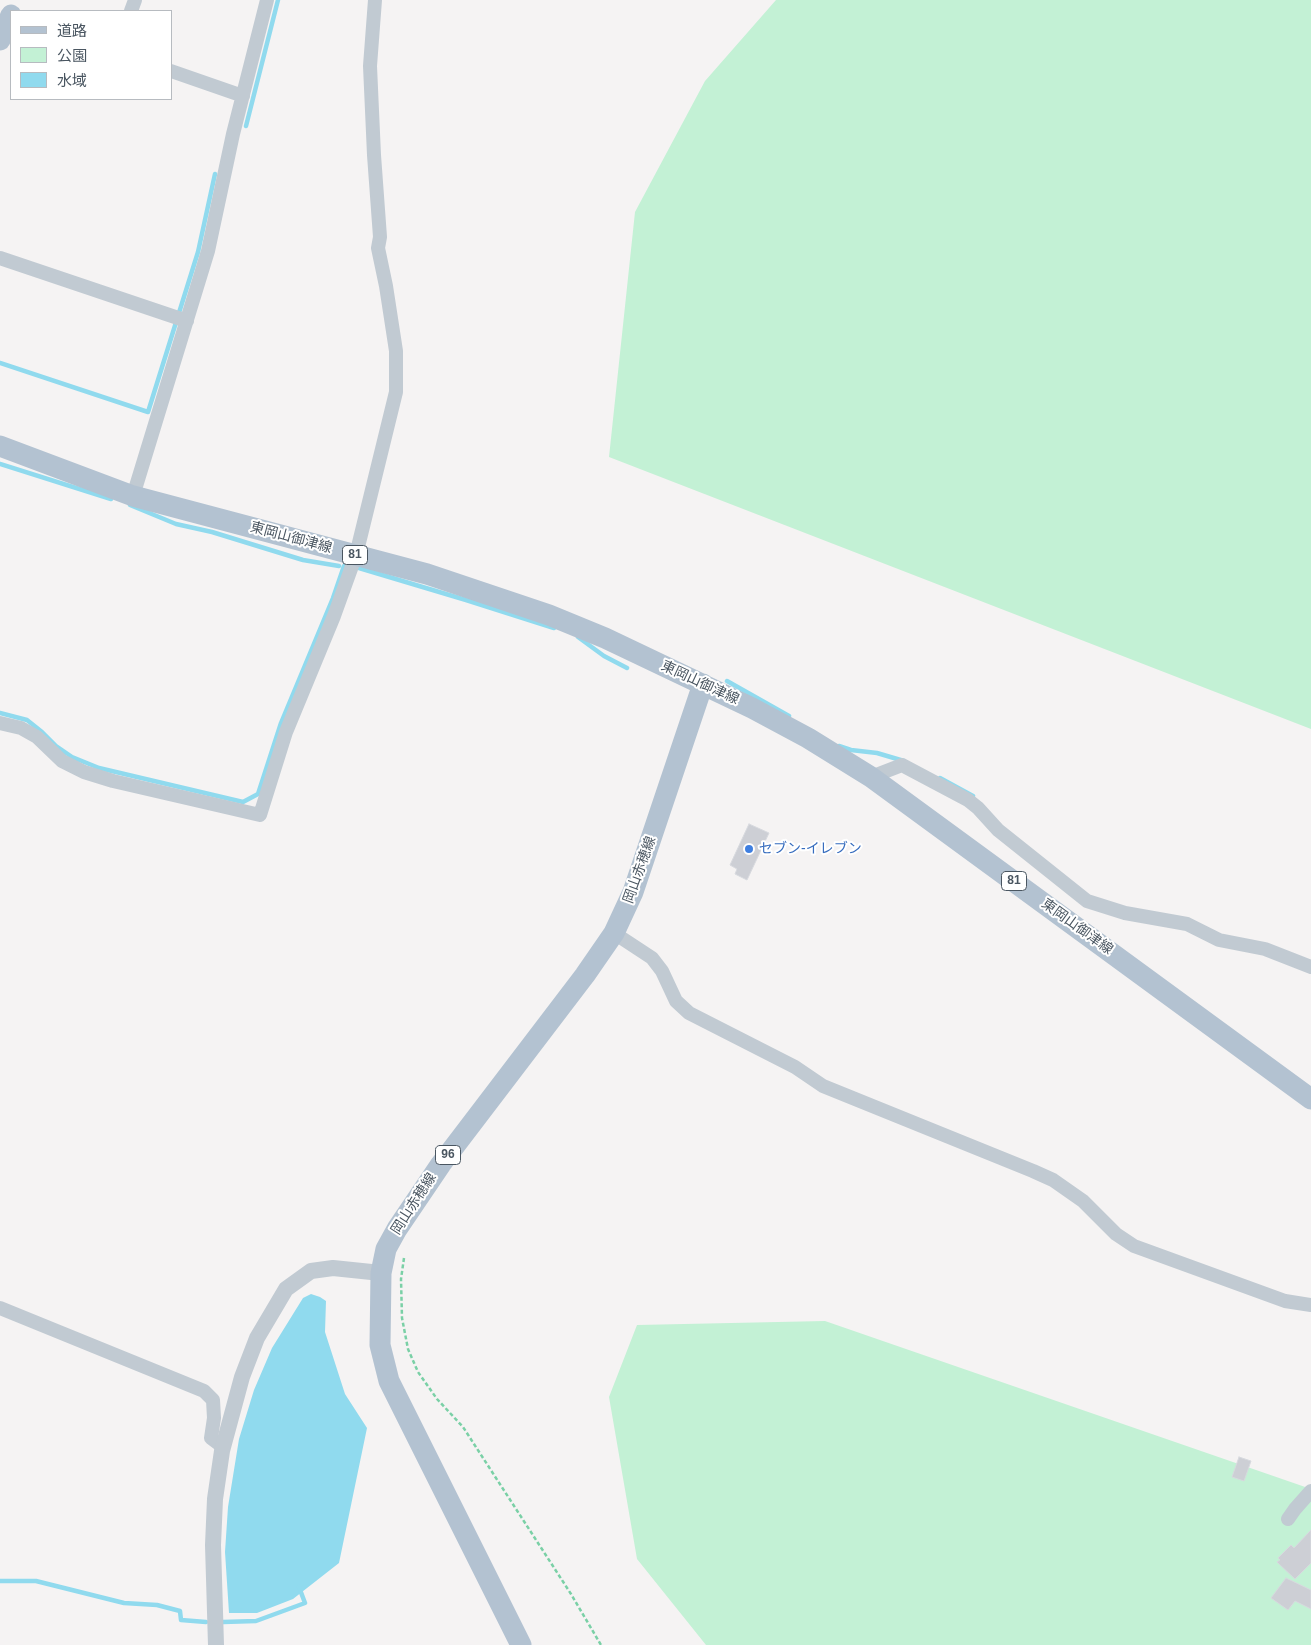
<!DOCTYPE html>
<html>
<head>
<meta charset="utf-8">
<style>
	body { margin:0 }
	#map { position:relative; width:1311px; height:1645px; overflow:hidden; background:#f5f3f3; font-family:Arial,"Noto Sans JP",sans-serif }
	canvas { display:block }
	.legend { position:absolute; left:10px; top:10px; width:162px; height:90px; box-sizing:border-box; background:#fff; border:1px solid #b7bbc0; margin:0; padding:6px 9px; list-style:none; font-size:15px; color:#4a5661 }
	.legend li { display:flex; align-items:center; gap:10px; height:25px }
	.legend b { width:25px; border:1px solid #b7bbc0 }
</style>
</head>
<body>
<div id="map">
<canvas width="1311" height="1645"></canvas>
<ul class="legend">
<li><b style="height:6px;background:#b3c2d1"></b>道路</li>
<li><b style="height:14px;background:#c3f1d5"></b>公園</li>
<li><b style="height:14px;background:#90daee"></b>水域</li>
</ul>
</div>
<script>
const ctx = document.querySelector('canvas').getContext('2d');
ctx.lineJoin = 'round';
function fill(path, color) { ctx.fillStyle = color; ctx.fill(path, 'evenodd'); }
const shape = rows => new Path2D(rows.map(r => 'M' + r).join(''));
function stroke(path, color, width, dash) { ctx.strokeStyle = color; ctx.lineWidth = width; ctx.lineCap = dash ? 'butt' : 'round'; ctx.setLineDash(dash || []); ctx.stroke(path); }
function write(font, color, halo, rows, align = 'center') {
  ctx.font = font + ' Arial,"Noto Sans JP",sans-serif'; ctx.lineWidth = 4; ctx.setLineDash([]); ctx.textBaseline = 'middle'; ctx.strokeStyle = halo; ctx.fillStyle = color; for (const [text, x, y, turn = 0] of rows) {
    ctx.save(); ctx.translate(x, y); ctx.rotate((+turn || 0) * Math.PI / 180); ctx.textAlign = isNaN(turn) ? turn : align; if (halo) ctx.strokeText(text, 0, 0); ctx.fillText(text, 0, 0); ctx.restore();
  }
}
fill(shape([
	[776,0,1311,0,1311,729,609,457,635,212,705,81],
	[825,1321,1311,1489,1311,1645,706,1645,637,1559,609,1397,637,1325]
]), '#c3f1d5');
fill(shape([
	[311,1294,320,1297,326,1301,325,1332,345,1394,367,1428,339,1563,293,1599,257,1613,229,1613,225,1552,228,1507,239,1439,254,1390,272,1348,303,1298]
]), '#90daee');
stroke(shape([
	[246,126,278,0],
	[0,363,148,412,198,252,215,174],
	[0,464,111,499],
	[130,505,176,524,212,532,303,560,339,566],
	[359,568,466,600,554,628],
	[578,637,604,656,627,668],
	[727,681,789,716],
	[0,713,27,720,42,732,56,746,72,757,99,768,243,802,258,794,281,723,333,598,344,566],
	[839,746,851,750,877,753,904,761],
	[940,778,973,796],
	[0,1581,36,1581,124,1603,157,1605,180,1611,181,1620,206,1622],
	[223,1622,256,1621,305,1603,299,1587]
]), '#90daee', 4.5);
const building = shape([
	[749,824,769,833,747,880,735,874,737,869,730,865,749,824],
	[1239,1457,1251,1461,1244,1481,1232,1477,1239,1457],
	[1311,1530,1311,1563,1295,1579,1277,1562,1280,1560,1278,1558,1291,1545,1294,1548,1311,1530],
	[1286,1578,1311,1590,1311,1609,1295,1601,1288,1610,1271,1598,1286,1578]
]);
fill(building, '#cdcfd5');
stroke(building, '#d7d9de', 1);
stroke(shape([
	[404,1258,401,1279,402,1318,408,1349,418,1372,437,1399,463,1427,571,1594,601,1645]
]), '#7ad0a6', 2.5, [4, 2.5]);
stroke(shape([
	[131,11,135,0],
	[171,71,243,96],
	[0,258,187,321],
	[133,496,208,251,233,134,267,0],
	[0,723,21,728,37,737,62,761,84,772,113,781,260,815,286,732,334,616,356,555,396,392,396,351,386,286,378,248,380,237,374,155,370,66,375,0],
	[871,777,902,765,968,800,978,808,998,830,1087,901,1125,913,1187,924,1219,940,1265,949,1311,967],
	[614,933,652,958,662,971,676,1001,689,1013,795,1067,823,1086,1033,1171,1053,1180,1083,1201,1116,1234,1134,1246,1285,1301,1311,1305],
	[0,1308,204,1391,213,1400,214,1418,211,1438,223,1447],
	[1288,1519,1295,1509,1311,1491]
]), '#c1cad2', 14);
stroke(shape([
	[216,1645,213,1545,215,1499,222,1451,242,1377,257,1338,286,1289,311,1271,333,1268,381,1273]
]), '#c1cad2', 16);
stroke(shape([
	[0,40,11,15],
	[0,446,133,496,427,574,549,615,605,638,752,708,808,738,871,777,1311,1099],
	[521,1645,389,1381,380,1345,381,1273,386,1249,397,1229,441,1164,585,975,614,933,633,892,703,684]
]), '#b3c2d1', 21);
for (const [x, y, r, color] of [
	[749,849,5,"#3f7fe0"]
]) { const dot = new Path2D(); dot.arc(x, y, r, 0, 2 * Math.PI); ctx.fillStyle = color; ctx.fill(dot); stroke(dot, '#fff', 2); }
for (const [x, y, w] of [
	[355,555,25],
	[1014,881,25],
	[448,1155,25]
]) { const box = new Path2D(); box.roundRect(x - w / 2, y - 9.5, w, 19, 4); ctx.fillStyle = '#fff'; ctx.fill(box); stroke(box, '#4a5661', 1); }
write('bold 12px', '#4a5661', null, [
	["81",355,555],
	["81",1014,881],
	["96",448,1155]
]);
write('14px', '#4a5661', '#fff', [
	["東岡山御津線",291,538,15],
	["東岡山御津線",700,683,25],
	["岡山赤穂線",640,870,-70],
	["東岡山御津線",1077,927,36],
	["岡山赤穂線",414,1204,-57]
]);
write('14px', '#366cbe', '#fff', [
	["セブン-イレブン",759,849]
], 'left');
</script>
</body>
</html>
